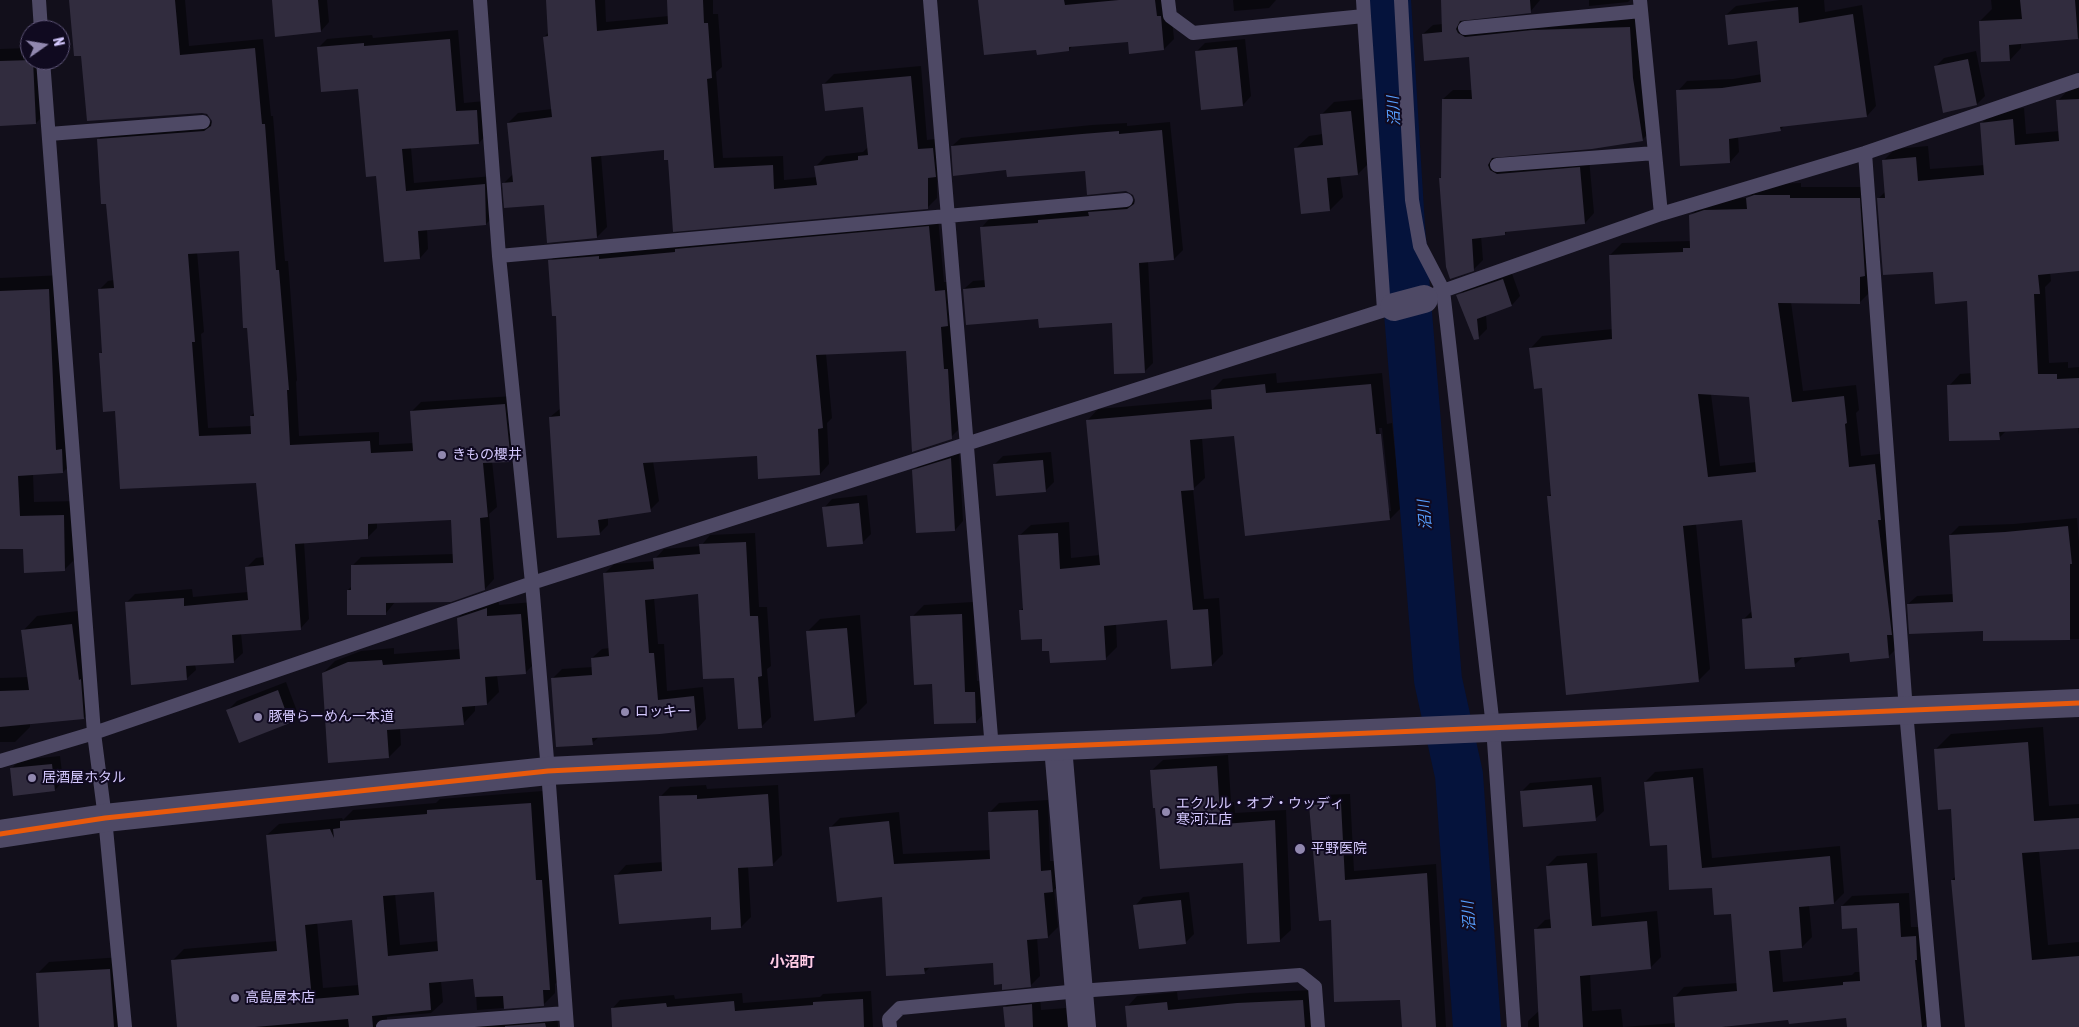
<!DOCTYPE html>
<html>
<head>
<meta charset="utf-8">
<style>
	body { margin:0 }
	#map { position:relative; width:2079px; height:1027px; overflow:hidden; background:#120f1b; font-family:"Asap Condensed",sans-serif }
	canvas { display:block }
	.north { position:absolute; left:20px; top:20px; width:50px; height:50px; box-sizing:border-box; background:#100a20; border:1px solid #5f5679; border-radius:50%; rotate:77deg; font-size:14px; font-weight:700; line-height:20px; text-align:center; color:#d5c9ff }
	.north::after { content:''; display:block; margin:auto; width:18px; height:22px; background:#9188af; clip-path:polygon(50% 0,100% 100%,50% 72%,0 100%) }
</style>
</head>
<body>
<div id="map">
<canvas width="2079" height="1027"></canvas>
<div class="north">N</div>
</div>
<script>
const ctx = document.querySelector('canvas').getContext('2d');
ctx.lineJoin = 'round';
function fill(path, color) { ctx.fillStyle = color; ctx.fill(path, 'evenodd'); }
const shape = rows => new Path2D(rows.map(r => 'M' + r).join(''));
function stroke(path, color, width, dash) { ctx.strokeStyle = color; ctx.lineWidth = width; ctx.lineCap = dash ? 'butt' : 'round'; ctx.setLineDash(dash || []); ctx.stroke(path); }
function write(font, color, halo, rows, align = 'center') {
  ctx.font = font + ' "Asap Condensed","Noto Sans JP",sans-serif'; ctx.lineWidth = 4; ctx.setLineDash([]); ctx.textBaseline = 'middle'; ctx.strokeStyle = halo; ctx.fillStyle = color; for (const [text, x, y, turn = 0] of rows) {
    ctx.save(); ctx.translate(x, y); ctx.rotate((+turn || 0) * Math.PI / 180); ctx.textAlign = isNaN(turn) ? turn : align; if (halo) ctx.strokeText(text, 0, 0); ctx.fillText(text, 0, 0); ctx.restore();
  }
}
fill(shape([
	[71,0,185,0,189,46,263,39,271,116,273,116,285,261,288,261,297,380,296,382,299,436,379,432,379,445,414,443,412,411,421,402,514,396,520,451,510,460,492,461,497,507,489,514,494,579,485,589,395,602,386,613,348,590,352,586,352,566,361,557,454,554,452,519,377,522,377,528,368,537,304,542,309,619,300,629,241,633,243,653,233,662,195,664,196,670,186,679,126,603,135,594,192,589,193,597,248,592,247,567,256,558,264,557,257,482,116,410,100,354,103,351,99,290,108,281,114,280,107,202,98,140,107,130,213,122,211,116,83,54],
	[240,250,255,412,251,416,252,426,208,428,201,334,204,332,197,252],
	[273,0,327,0,329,22,321,31],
	[548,0,605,0,606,22,669,16,668,0,713,0,713,14,718,14,722,67,716,72,723,158,783,156,784,180,817,177,816,166,826,156,863,152,868,147,864,105,824,84,834,74,921,66,927,140,943,138,945,166,937,174,937,198,927,208,674,230,669,159,665,148,601,155,607,227,597,237,545,204,504,183,513,174,508,123,518,113,552,109,544,37,549,32],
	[980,0,1170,0,1174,39,1164,49,1129,40,1073,45,1069,50,1038,48],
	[1233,0,1276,0,1269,8,1234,11],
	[1442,0,1540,0,1530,12,1466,18,1467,23,1639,12,1652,130,1642,140,1497,156,1502,163,1589,159,1594,213,1585,223,1508,230,1505,234,1481,236,1483,260,1473,270,1440,178,1442,176,1443,99,1453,90,1473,90,1470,56,1423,34,1433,25,1443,24],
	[1589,0,1630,0,1628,2,1589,6],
	[1780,0,1824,0,1825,12,1862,5,1876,106,1867,116,1785,125,1780,130,1738,136,1739,152,1730,162,1678,91,1687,81,1733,79,1762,74,1758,40,1726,15,1736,6],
	[1991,0,2079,0,2079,38,2021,43,2021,48,2010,60,1980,21,1992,9],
	[458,30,464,103,485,101,487,134,479,143,411,148,414,183,493,176,495,215,486,224,427,229,428,249,420,258,377,174,359,87,318,48,327,39,372,35,373,38],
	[1245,39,1251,96,1243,105,1196,52,1205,43],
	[30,48,30,60,46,60,49,110,36,123,0,125,0,49],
	[1976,51,1985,96,1977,104,1935,67,1944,58],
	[2079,88,2079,270,2050,272,2051,281,2045,287,2049,363,2068,362,2068,368,2079,367,2079,435,2078,427,2007,430,1999,438,1949,386,1960,374,1972,373,1968,300,1934,270,1878,199,1886,191,1883,161,1895,149,1928,146,1930,169,1985,165,1981,124,1993,112,2024,108,2026,134,2060,131,2058,101,2069,89],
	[1364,99,1371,161,1358,174,1340,176,1343,197,1330,210,1295,149,1309,136,1323,134,1321,115,1334,102],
	[1170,122,1183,250,1174,259,1148,261,1153,363,1145,371,1113,322,1039,317,964,289,973,281,986,280,982,227,990,218,1045,215,1048,211,1135,201,1135,195,1086,170,1007,169,952,146,961,138,1092,125,1127,123,1127,126],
	[1801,183,1801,187,1871,187,1872,290,1860,302,1791,302,1803,391,1856,385,1859,410,1856,413,1861,456,1887,453,1900,645,1888,657,1850,652,1804,656,1794,665,1744,619,1752,611,1743,519,1696,524,1710,669,1698,681,1548,497,1552,493,1544,387,1531,348,1542,336,1613,329,1610,255,1622,243,1691,241,1691,215,1703,203,1717,199,1748,198,1760,186,1767,184],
	[1711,394,1750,396,1757,462,1720,466],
	[938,218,944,282,954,282,960,428,951,437,908,349,826,354,832,418,827,423,829,464,820,474,758,455,653,461,659,501,650,510,608,517,608,525,599,534,550,417,561,408,557,315,550,261,559,252],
	[1511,271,1520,296,1512,305,1486,315,1487,329,1478,338,1458,296,1467,287],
	[63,275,77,458,63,472,33,474,34,502,78,501,78,556,64,570,24,547,0,548,0,278],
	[1276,373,1277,383,1382,373,1387,424,1392,423,1401,508,1390,519,1235,435,1202,438,1205,478,1193,489,1204,599,1219,598,1223,654,1212,665,1169,619,1116,623,1117,647,1106,658,1050,649,1021,610,1024,607,1019,536,1031,525,1069,522,1071,558,1100,555,1087,421,1098,409,1213,399,1212,390,1223,379],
	[1379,428,1382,428,1391,511,1388,511],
	[959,450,963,521,955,530,914,471,922,462],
	[1051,452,1054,482,1045,491,995,464,1003,456],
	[867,495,871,534,863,542,824,508,832,499],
	[2077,518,2079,542,2079,639,1984,640,1984,630,1908,604,1917,596,1954,594,1950,535,1959,526,2014,524],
	[755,533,759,607,767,607,771,666,767,669,771,717,762,726,735,676,699,593,654,598,658,644,664,644,667,691,703,687,706,719,697,729,599,737,592,743,553,678,562,669,593,667,592,658,602,649,610,648,605,573,614,564,655,561,655,559,664,549,701,546,710,535],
	[498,597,499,605,533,602,537,661,525,673,497,675,499,692,487,704,475,705,475,711,463,724,400,728,401,745,389,757,323,673,335,661,361,651,394,648,394,654,461,649,458,618,470,606],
	[973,602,977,681,986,680,987,710,976,722,933,683,912,617,924,605],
	[86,610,98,704,84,718,30,723,30,727,15,742,0,742,0,678,29,677,23,631,37,616],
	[860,615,867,703,854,716,807,632,820,619],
	[286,682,298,714,290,722,228,710,237,701],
	[2043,727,2049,806,2079,804,2079,848,2039,851,2048,945,2079,942,2079,1027,1966,1027,1952,880,1956,876,1952,808,1935,750,1951,734],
	[1228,755,1231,802,1234,802,1235,813,1286,810,1291,930,1279,941,1244,862,1151,771,1163,760],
	[60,756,63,781,55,790,11,769,20,760],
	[1703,768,1712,858,1840,846,1844,893,1834,903,1809,905,1812,937,1802,947,1780,949,1783,982,1852,975,1855,972,1861,972,1859,927,1842,906,1852,896,1909,893,1911,927,1926,927,1932,1018,1923,1027,1848,1027,1847,1017,1790,1019,1726,1025,1726,1027,1528,1027,1528,1021,1539,1011,1535,930,1545,920,1552,919,1547,866,1557,856,1597,853,1601,917,1657,911,1661,957,1651,967,1590,973,1592,1011,1621,1009,1623,1027,1676,1023,1674,998,1684,987,1738,983,1732,912,1713,887,1668,843,1645,782,1655,772],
	[1601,777,1604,811,1595,819,1521,792,1530,783],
	[706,785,707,789,778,785,782,855,772,865,748,866,751,917,741,927,616,876,626,865,663,862,660,797,670,787],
	[543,791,548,869,553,868,562,977,555,984,555,993,543,1005,477,1010,475,978,441,981,443,1002,431,1013,387,1017,387,1020,395,1025,557,1012,558,1027,179,1027,172,961,184,949,277,941,267,835,279,824,342,818,343,820,353,810,436,803,440,799],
	[435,891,439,941,400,945,395,894],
	[353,919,359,985,323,988,317,922],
	[1350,794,1354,871,1436,864,1446,1027,1403,1027,1402,998,1332,918,1310,805,1320,795],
	[1048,800,1050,861,1061,861,1063,881,1054,890,1058,927,1048,937,1037,938,1040,976,1030,986,994,962,931,966,924,973,883,896,830,828,840,818,899,812,903,854,991,850,989,813,999,803],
	[1189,892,1194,934,1185,943,1135,906,1143,897],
	[122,957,127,1027,50,1027,37,974,49,962],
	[1313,990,1316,1027,1129,1027,1127,1007,1137,996,1177,992,1178,1000,1249,993],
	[871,991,873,1027,613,1027,612,1009,620,1000,674,995,675,999,742,993,743,1003,820,997,823,994],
	[1040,996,1041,1010,1066,1008,1068,1027,1006,1027,1005,1007,1013,999]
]), '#0007');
stroke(shape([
	[1387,0,1401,227,1438,680,1459,775,1477,1027]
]), '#05133c', 48);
fill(shape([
	[69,0,175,0,180,55,255,48,262,124,265,124,276,270,279,270,289,390,287,390,290,445,370,441,371,453,413,451,410,411,505,404,511,462,483,463,488,517,480,518,485,590,451,602,386,603,386,615,347,615,347,590,351,590,351,565,453,563,451,520,368,524,368,539,295,544,301,630,232,635,234,663,186,666,187,680,131,685,125,602,184,598,184,606,248,600,245,567,264,565,256,483,120,489,115,411,103,412,99,353,102,353,98,289,114,288,106,204,101,204,97,139,204,131,211,126,212,121,207,114,202,113,87,121,81,56,74,56],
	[239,251,243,328,247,328,254,416,250,416,251,434,199,436,192,342,195,342,188,254],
	[272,0,318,0,321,32,275,37],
	[546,0,595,0,597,31,668,24,667,0,703,0,704,23,708,23,712,78,707,79,714,168,773,165,774,189,817,185,814,166,858,160,858,156,868,155,863,107,825,111,822,84,911,76,918,149,933,148,936,177,928,178,928,209,673,232,668,160,664,160,664,150,591,157,597,238,547,243,544,205,504,208,502,183,513,182,507,123,552,117,543,37,548,36],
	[978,0,1064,0,1065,5,1119,0,1155,0,1157,16,1161,16,1164,50,1129,54,1128,42,1069,47,1069,51,1037,55,1036,50,984,55],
	[1441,0,1530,0,1531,13,1460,21,1456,29,1458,33,1465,37,1532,30,1630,27,1633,78,1643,141,1592,149,1492,158,1488,165,1490,170,1497,174,1580,167,1585,224,1505,232,1505,235,1472,239,1474,271,1450,279,1446,267,1439,178,1441,178,1442,99,1472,99,1469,57,1424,61,1422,34,1442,32],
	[2020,0,2075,0,2078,39,2009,45,2010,61,1981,62,1979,21,2022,19],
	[1798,7,1799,23,1853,14,1867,117,1780,127,1781,131,1729,139,1730,163,1680,166,1676,90,1722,88,1761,82,1757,41,1728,45,1725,15],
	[450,39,456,111,477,110,479,144,402,149,406,191,485,184,486,225,418,231,420,259,384,262,376,176,366,177,358,89,321,92,317,47,364,43,364,46],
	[1237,47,1243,106,1201,110,1195,51],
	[1968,59,1977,105,1943,113,1934,66],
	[33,60,36,124,0,126,0,61],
	[2079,99,2079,271,2038,275,2040,294,2034,294,2038,374,2057,374,2057,379,2079,378,2079,428,1999,432,2000,440,1949,441,1947,385,1971,384,1967,301,1935,304,1933,272,1883,275,1877,198,1885,198,1882,160,1916,157,1918,181,1984,175,1980,123,2013,119,2015,145,2059,141,2056,100],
	[1351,111,1358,175,1327,178,1330,211,1301,214,1294,148,1323,145,1320,114],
	[1162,130,1174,260,1139,263,1145,373,1114,374,1112,323,1039,328,1038,319,966,325,963,289,985,287,980,227,1038,223,1038,220,1089,216,1088,212,1127,209,1134,204,1135,200,1133,195,1126,191,1087,195,1085,171,1007,177,1006,170,953,176,951,146,1082,134,1119,131,1119,134],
	[1754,195,1790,195,1790,198,1860,198,1865,276,1860,277,1860,304,1778,303,1792,402,1844,396,1847,423,1845,424,1849,467,1875,464,1881,520,1878,520,1892,635,1887,635,1889,658,1850,662,1849,653,1794,658,1795,667,1745,669,1742,619,1752,618,1742,520,1683,526,1699,682,1566,695,1547,496,1551,496,1542,388,1534,389,1529,348,1612,339,1609,255,1683,252,1683,248,1690,248,1689,215,1704,210,1747,209,1746,198],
	[1698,394,1749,397,1756,472,1708,477],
	[929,226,935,291,945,290,948,326,941,327,944,369,948,369,952,439,912,452,906,351,816,355,823,428,818,429,820,475,758,479,757,456,643,463,651,512,598,520,600,535,557,538,549,417,560,416,556,316,552,316,548,260,599,256,599,259,675,252,675,249],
	[1503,279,1512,306,1477,319,1479,339,1474,340,1456,295],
	[49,289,56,450,62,449,63,473,18,476,20,516,64,515,65,571,24,573,23,549,0,549,0,291],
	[1265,384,1266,393,1371,384,1376,434,1381,434,1390,520,1245,536,1234,436,1190,440,1194,490,1181,491,1193,610,1208,609,1212,666,1171,669,1167,620,1104,626,1106,660,1050,663,1049,651,1042,651,1042,639,1021,640,1019,610,1023,610,1018,535,1058,533,1060,569,1100,565,1086,420,1212,409,1211,390],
	[951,458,955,531,916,533,912,470],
	[1043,460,1046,492,996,496,993,464],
	[859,503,863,544,827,547,822,507],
	[2068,526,2072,564,2070,564,2070,640,1983,641,1983,631,1909,634,1907,604,1953,602,1949,535,2005,532],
	[746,542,750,616,758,616,762,676,758,677,762,728,738,729,734,678,703,679,698,594,645,600,649,653,654,653,658,700,694,696,697,730,660,734,592,738,593,745,556,747,551,678,592,675,591,658,609,656,603,573,654,569,653,558,700,554,699,544],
	[487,608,487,616,521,614,526,674,485,677,487,705,462,707,464,725,387,730,389,758,328,763,322,673,348,662,382,660,383,665,460,659,457,618],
	[962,614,965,692,975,692,976,723,934,724,932,684,914,685,910,616],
	[72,624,79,680,81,679,84,719,0,727,0,691,29,690,21,630],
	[847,628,855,717,814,721,806,631],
	[278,690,290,723,239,743,226,710],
	[2028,742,2034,821,2079,818,2079,849,2022,853,2032,960,2079,956,2079,1027,1965,1027,1951,880,1955,880,1951,809,1938,810,1934,749],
	[52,764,55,791,13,796,10,768],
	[1217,766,1220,813,1223,813,1224,824,1275,820,1280,942,1247,944,1243,863,1160,869,1155,808,1153,808,1150,770],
	[1693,777,1702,868,1830,856,1834,904,1799,907,1802,948,1769,951,1773,992,1843,985,1843,982,1860,981,1857,928,1842,929,1841,906,1899,903,1901,937,1916,936,1917,960,1915,960,1922,1027,1847,1027,1846,1018,1789,1024,1788,1020,1722,1027,1675,1027,1673,997,1737,991,1731,914,1714,915,1712,888,1669,890,1667,845,1650,846,1644,782],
	[1592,785,1596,821,1523,827,1520,791],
	[768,794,773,866,738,868,741,928,711,930,711,917,619,924,614,875,662,871,659,796,697,795,697,799],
	[531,803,536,880,542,880,550,990,543,990,544,1006,504,1009,503,996,475,997,473,979,429,983,431,1010,372,1016,373,1027,349,1027,348,1019,255,1027,177,1027,171,960,277,951,266,835,330,829,334,838,333,829,340,828,340,821,427,814,427,810],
	[434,892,438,951,388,956,383,896],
	[352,920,359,995,312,999,305,925],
	[1341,803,1345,880,1427,873,1436,1027,1402,1027,1400,1000,1334,1002,1331,920,1319,921,1309,805],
	[1038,810,1041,871,1051,870,1053,892,1044,893,1048,938,1027,940,1031,987,1002,990,1002,984,994,985,993,963,924,968,925,974,886,976,882,897,837,902,829,827,889,821,894,864,990,859,988,812],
	[1587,863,1592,926,1647,921,1651,969,1580,976,1583,1027,1539,1027,1534,929,1551,928,1546,866],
	[1181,900,1186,944,1139,949,1133,905],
	[110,969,114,1027,39,1027,36,973],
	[863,999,864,1027,612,1027,611,1008,666,1003,667,1007,734,1001,735,1011,813,1005,813,1002],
	[1303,1000,1305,1027,1127,1027,1125,1006,1167,1002,1168,1010,1237,1003],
	[1032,1004,1033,1027,1005,1027,1003,1007],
	[545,1023,546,1027,505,1027,505,1026]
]), '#312c3e');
stroke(shape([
	[39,0,41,30],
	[480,0,499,256,532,583,548,771,567,1027],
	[930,0,992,749],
	[1168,0,1170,16,1193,33,1364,16,1363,0],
	[1401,0,1412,200,1420,246,1443,290,1493,727,1514,1027],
	[1640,0,1661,214],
	[1364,16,1384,310],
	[1465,28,1641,11],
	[43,60,94,733,105,818,125,1027],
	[49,134,203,122],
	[1865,153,1906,711,1934,1027],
	[1497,165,1655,153],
	[499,256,1126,200],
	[1437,293,1661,214,1865,153,2079,80],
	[0,761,94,733,532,583,1394,307],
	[383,1027,566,1013],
	[890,1027,889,1019,900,1008,1079,991,1300,975,1315,987,1318,1027]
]), '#4e4965', 14);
stroke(shape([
	[1394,307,1424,299],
	[1058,747,1082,1027]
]), '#4e4965', 28);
stroke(shape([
	[0,834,105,818,548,771,992,749,2079,703]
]), '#4e4965', 28);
stroke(shape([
	[0,834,105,818,548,771,992,749,2079,703]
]), '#e8590c', 5);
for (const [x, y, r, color] of [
	[442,455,5,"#9188af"],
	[625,712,5,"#9188af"],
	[258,717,5,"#9188af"],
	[32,778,5,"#9188af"],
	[1166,812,5,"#9188af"],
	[1300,849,6,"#9188af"],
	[235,998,5,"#9188af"]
]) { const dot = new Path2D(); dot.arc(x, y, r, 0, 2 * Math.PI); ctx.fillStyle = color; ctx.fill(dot); stroke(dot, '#100a20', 2); }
write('14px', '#d5c9ff', '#100a20', [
	["きもの櫻井",452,455],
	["ロッキー",635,712],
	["豚骨らーめん一本道",268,717],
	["居酒屋ホタル",42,778],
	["エクルル・オブ・ウッディ",1176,804],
	["寒河江店",1176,820],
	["平野医院",1311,849],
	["高島屋本店",245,998]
], 'left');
write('italic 15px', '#579fff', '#100a20', [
	["沼川",1394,111,-93],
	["沼川",1425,515,-95],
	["沼川",1469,916,-94]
]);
write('bold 15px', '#ffcbe6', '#100a20', [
	["小沼町",792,962]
]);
</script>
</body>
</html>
